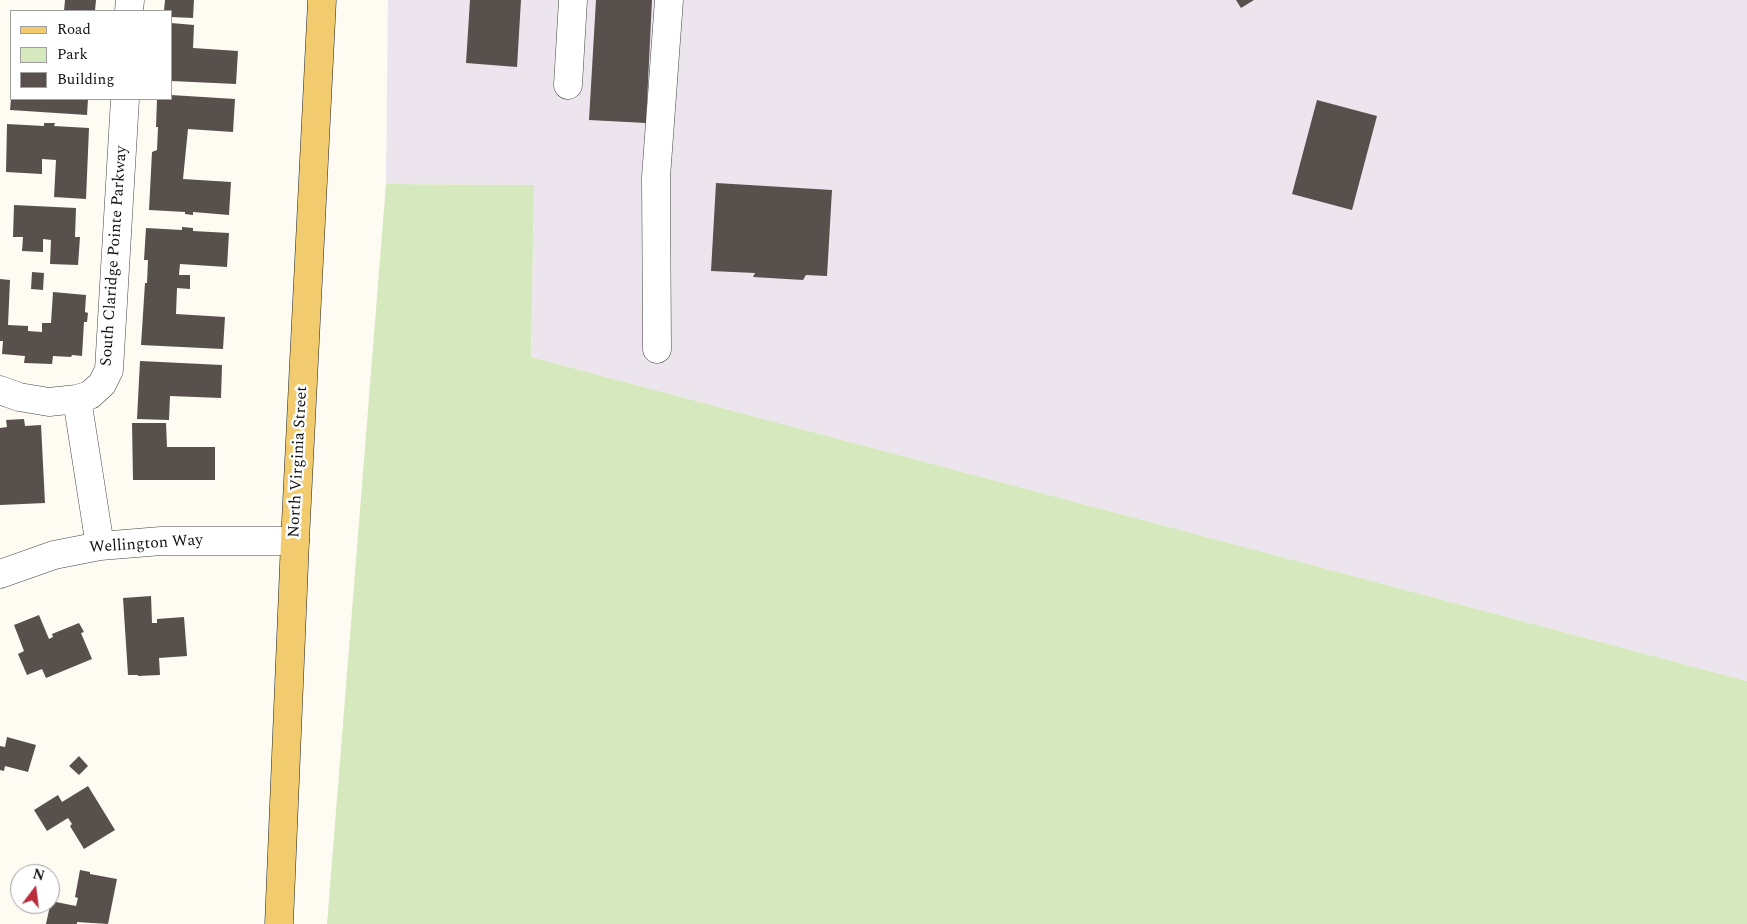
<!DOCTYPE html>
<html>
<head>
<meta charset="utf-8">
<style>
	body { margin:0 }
	#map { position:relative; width:1747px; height:924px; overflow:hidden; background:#fefbf3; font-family:Spectral,serif }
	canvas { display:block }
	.legend { position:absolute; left:10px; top:10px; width:162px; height:90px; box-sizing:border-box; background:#fff; border:1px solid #9f9f9f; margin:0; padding:6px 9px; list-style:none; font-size:15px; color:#101010 }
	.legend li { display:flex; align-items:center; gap:10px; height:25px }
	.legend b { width:25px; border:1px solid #9f9f9f }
	.north { position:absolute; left:10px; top:864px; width:50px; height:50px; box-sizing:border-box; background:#fff; border:1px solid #9f9f9f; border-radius:50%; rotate:15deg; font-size:14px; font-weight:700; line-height:20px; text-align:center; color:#101010 }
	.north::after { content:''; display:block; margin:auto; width:18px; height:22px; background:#ba2d3b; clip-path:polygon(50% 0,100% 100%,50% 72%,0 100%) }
</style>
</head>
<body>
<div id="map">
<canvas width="1747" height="924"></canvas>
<ul class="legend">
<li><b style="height:6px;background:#f2cb6f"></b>Road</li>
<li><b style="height:14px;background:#d6e8bd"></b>Park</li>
<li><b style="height:14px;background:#58504c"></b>Building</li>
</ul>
<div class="north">N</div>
</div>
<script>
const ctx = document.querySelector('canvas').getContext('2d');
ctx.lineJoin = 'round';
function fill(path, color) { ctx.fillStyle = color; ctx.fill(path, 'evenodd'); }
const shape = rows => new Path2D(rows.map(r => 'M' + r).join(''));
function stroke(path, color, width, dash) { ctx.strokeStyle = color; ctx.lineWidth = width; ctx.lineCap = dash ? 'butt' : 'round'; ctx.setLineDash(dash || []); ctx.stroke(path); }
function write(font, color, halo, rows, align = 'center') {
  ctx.font = font + ' Spectral,serif'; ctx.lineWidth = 5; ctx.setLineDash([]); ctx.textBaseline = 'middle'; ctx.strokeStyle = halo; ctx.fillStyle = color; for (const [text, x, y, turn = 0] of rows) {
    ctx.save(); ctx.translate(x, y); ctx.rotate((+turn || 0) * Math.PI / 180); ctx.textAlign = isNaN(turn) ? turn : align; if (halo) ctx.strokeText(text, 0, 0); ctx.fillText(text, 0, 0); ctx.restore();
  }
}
fill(shape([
	[388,0,1747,0,1747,681,531,357,534,185,386,184]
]), '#ece5ed');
fill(shape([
	[386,184,534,185,531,357,1747,681,1747,924,327,924]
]), '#d6e8bd');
fill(shape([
	[65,0,96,0,95,11,64,11],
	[165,0,194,0,193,18,171,17,171,11,164,11],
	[470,0,521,0,517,67,466,63],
	[596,0,652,0,646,123,589,120],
	[1236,0,1254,0,1241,8],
	[171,23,194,25,193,48,238,51,236,84,171,81],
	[171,95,235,99,233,132,188,129,183,179,231,182,229,215,193,212,193,215,185,214,185,212,149,210,152,152,157,150,158,127,156,127,157,99,171,99],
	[11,99,88,99,87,115,10,110],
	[1317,100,1377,116,1352,210,1292,194],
	[44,123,55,123,54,126,89,128,86,199,54,197,56,160,42,159,42,174,6,172,7,124,44,126],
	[716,183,832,190,827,276,806,275,803,280,753,277,755,273,711,271],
	[14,205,76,208,75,237,80,237,78,265,50,264,51,240,43,239,43,252,22,251,23,237,13,237],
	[182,227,193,228,193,231,229,233,227,267,180,264,179,275,190,275,190,289,177,288,176,314,225,317,223,349,141,345,145,283,147,283,148,260,144,260,146,228,182,230],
	[32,272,44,273,43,290,31,289],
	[0,279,10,280,8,325,28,326,28,331,42,332,42,323,51,323,53,292,86,295,85,312,88,313,87,322,84,322,82,356,72,355,71,357,53,356,52,364,24,363,25,356,2,354,3,341,0,341],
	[140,361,222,365,221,398,170,396,169,420,137,419],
	[24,419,25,426,41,425,45,503,0,505,0,428,7,427,6,420],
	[132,423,166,423,167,447,215,447,215,480,133,480],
	[151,596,152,623,157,623,157,619,184,617,187,656,159,658,160,675,138,676,138,675,128,675,123,598],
	[39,615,49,639,53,637,52,634,79,623,84,632,81,633,92,659,46,678,42,669,27,675,18,654,24,651,14,625],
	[7,737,36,745,28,772,5,766,4,771,0,770,0,746,5,747],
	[79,756,88,766,79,775,69,766],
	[88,786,115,830,84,849,70,826,72,824,68,818,47,831,34,810,58,795,62,802],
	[80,870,90,872,90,874,117,879,108,924,77,922,77,924,46,924,51,901,76,906,78,898,75,897]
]), '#58504c');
const minor = shape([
	[129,11,130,0],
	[568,85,573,0],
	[657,349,656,177,669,0],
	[0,390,19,397,49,402,77,399,90,395,102,384,109,370,125,99],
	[77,399,100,546],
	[0,574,54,555,100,546,161,541,295,541]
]);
const major = shape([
	[279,924,295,541,322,0]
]);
stroke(minor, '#434343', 29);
stroke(major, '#212121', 29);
stroke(minor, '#fff', 28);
stroke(major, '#f2cb6f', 28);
write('16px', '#101010', '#fff', [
	["South Claridge Pointe Parkway",115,256,-86],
	["North Virginia Street",299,462,-87],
	["Wellington Way",146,545,-4]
]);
</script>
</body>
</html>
